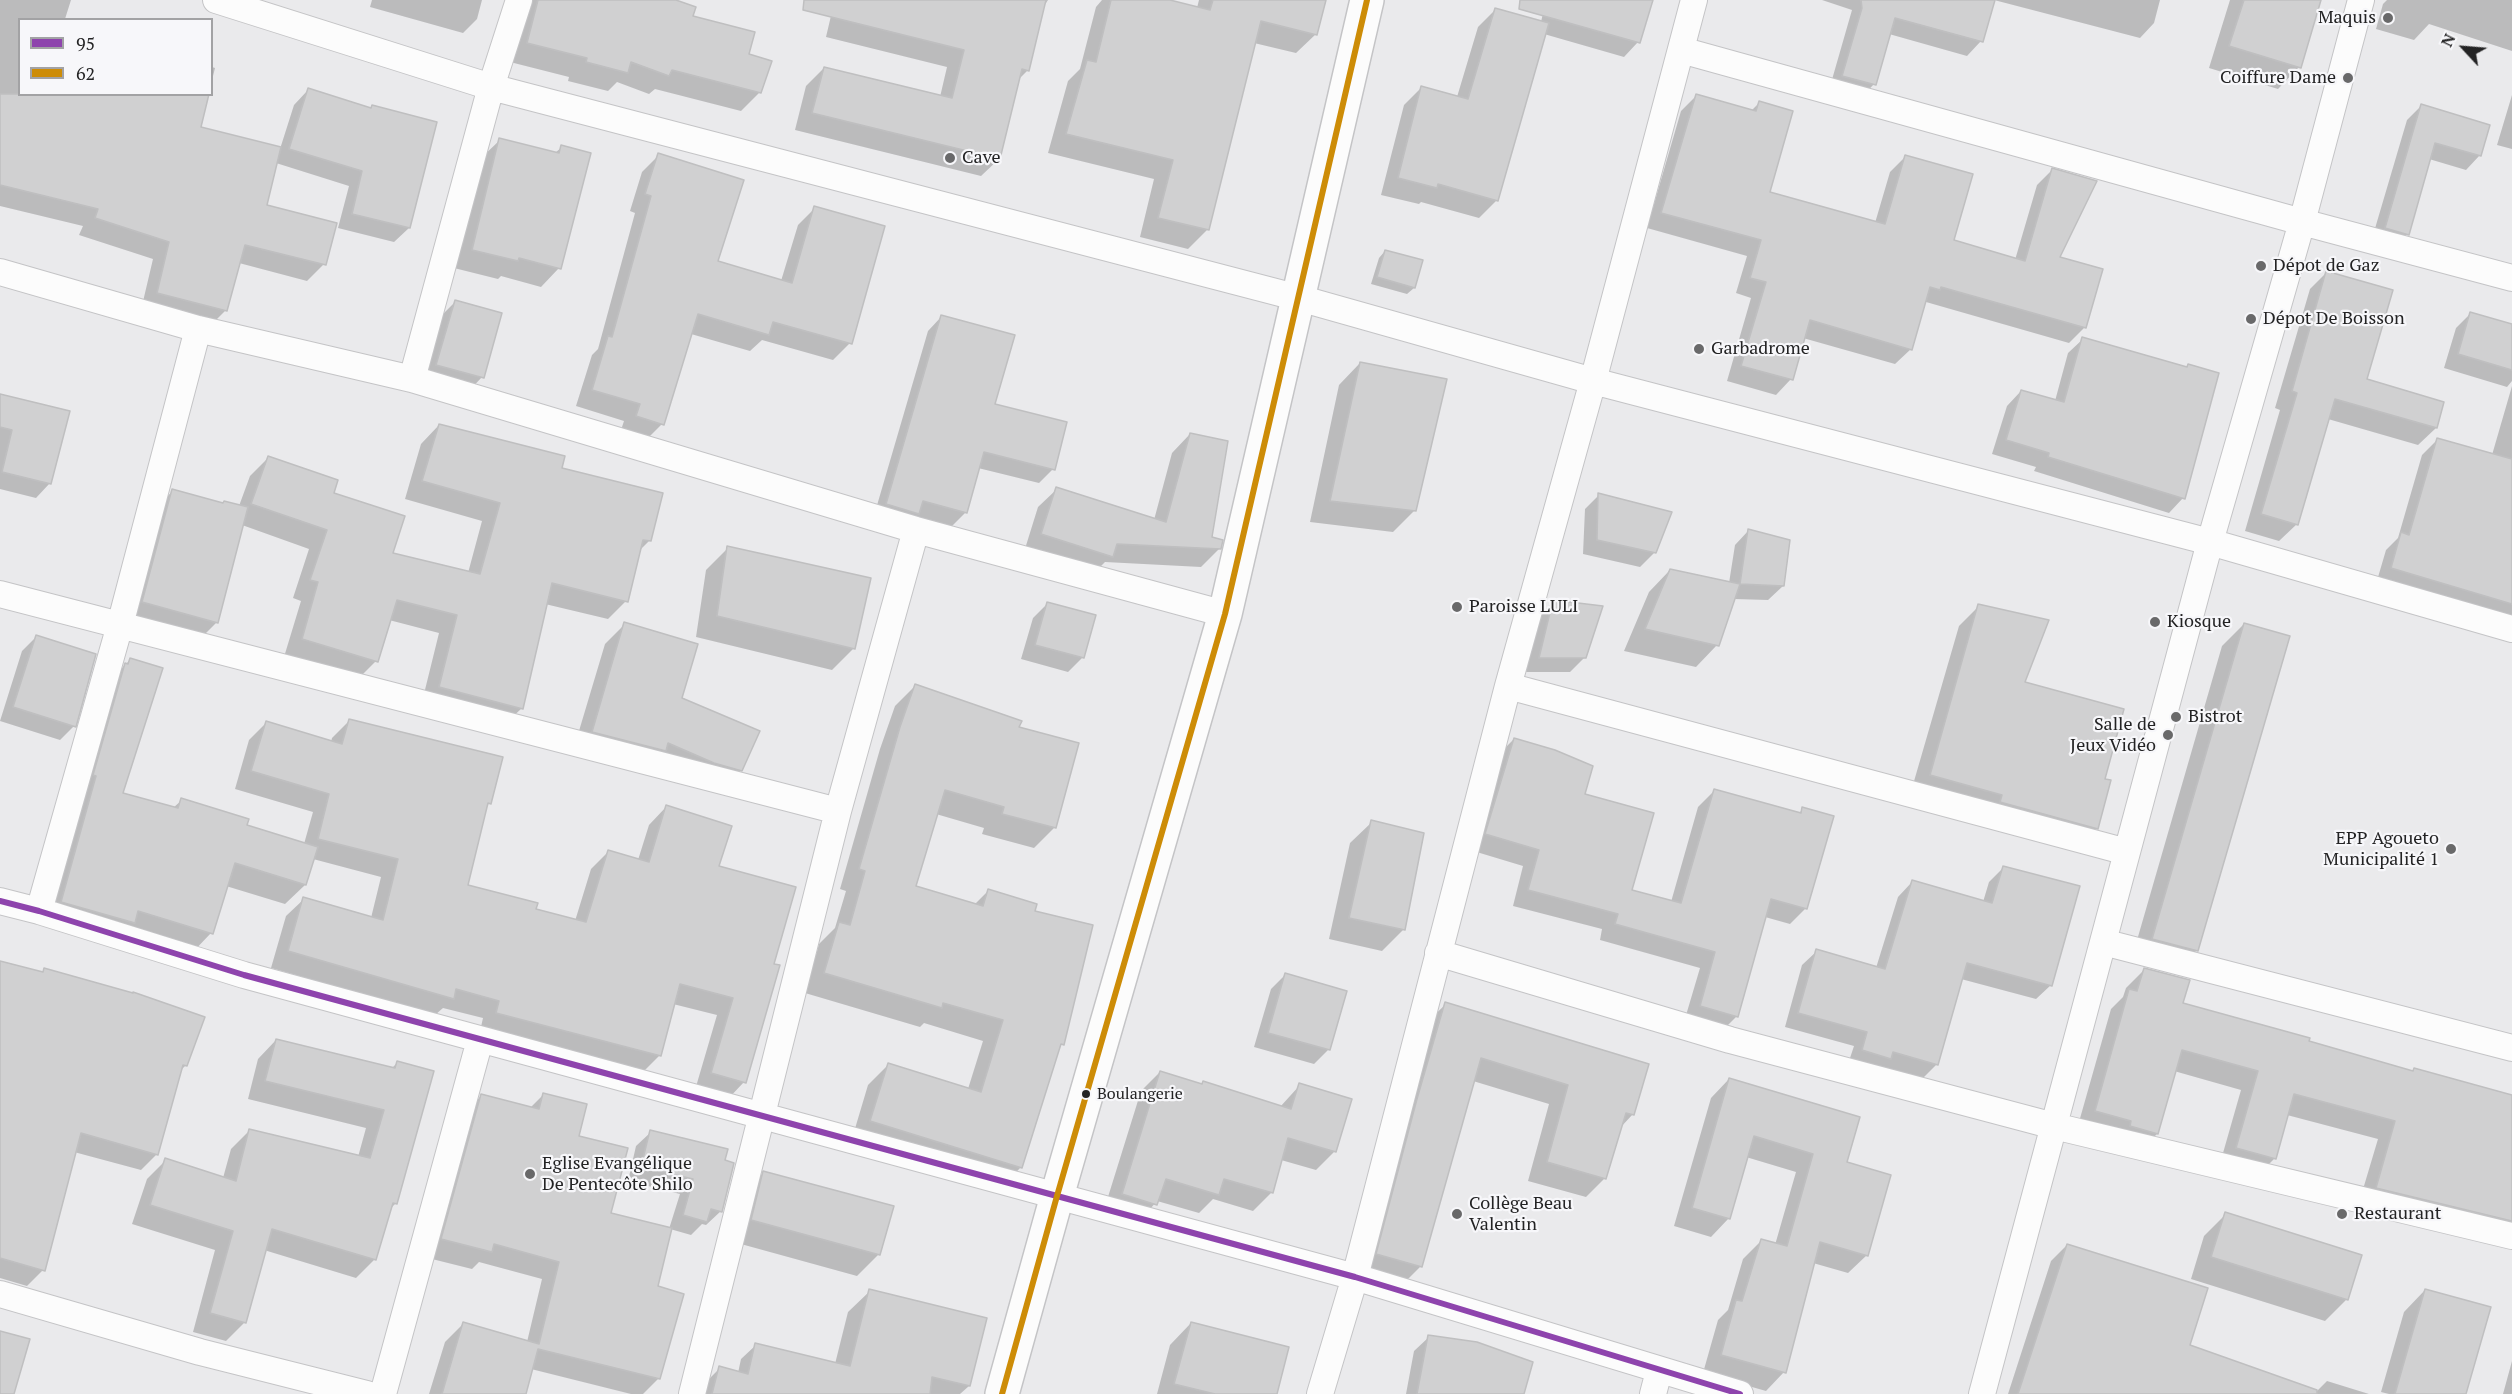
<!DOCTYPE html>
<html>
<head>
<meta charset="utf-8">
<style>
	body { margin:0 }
	#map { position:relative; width:2512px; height:1394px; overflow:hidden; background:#eaeaec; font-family:"PT Serif",serif }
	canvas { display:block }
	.legend { position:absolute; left:18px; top:18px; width:195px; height:78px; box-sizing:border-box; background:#f7f7fa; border:2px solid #a2a2a4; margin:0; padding:8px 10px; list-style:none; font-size:18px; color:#232324 }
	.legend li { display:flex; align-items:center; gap:12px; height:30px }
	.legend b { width:30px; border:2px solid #a2a2a4 }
	.north { position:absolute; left:2434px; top:18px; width:60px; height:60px; -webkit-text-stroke:4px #f7f7fa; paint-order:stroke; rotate:296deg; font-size:16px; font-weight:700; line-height:24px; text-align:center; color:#232324 }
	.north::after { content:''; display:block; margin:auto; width:21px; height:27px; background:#232324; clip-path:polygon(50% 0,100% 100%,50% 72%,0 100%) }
</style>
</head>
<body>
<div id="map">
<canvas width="2512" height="1394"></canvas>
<ul class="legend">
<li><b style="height:8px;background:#8e44ad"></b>95</li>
<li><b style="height:8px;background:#cd8c07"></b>62</li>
</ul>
<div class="north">N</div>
</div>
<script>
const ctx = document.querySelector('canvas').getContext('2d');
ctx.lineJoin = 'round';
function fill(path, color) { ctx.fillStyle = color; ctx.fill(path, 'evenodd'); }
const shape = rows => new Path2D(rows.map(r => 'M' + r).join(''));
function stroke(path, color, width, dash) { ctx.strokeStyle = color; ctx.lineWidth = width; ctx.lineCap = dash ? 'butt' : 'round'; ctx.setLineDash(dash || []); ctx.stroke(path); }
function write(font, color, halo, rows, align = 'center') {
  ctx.font = font + ' "PT Serif",serif'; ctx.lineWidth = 4.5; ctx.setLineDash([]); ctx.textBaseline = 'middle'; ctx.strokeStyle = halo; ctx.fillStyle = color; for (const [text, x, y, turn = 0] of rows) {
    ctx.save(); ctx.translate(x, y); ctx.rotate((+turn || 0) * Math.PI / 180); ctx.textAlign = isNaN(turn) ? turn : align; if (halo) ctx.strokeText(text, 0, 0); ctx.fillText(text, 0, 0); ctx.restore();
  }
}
fill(shape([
	[0,0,71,0,65,19,68,20,20,20,20,94,199,128,280,149,294,105,308,90,370,109,372,107,409,228,394,242,338,228,349,186,276,163,265,207,324,264,307,281,239,263,226,310,209,327,141,310,153,259,79,235,83,226,0,206],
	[372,0,482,0,477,19,463,33,370,7],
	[525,0,672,0,691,17,747,55,760,92,741,111,655,89,649,94,617,82,608,91,568,81,569,77,510,62],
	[837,0,1048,0,1042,9,1028,70,1018,80,999,159,981,176,795,130,806,86,824,68,940,97,947,67,826,37,834,3],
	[1102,0,1164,0,1197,8,1199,0,1324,0,1316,34,1296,53,1254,43,1207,230,1188,249,1140,237,1154,179,1048,153,1068,81,1080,69,1096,7],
	[1546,0,1652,0,1638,42,1624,57,1544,34,1497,200,1479,218,1421,202,1419,204,1381,195,1404,105,1421,88,1457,97,1478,27,1496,9,1541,22],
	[1822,0,1993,0,1981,41,1967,56,1889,34,1874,84,1860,99,1829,90,1852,10],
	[1994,0,2160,0,2154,23,2140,38],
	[2230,0,2320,0,2299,67,2278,89,2209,68],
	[2387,0,2512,0,2512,51,2429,24,2414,40,2376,29,2383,4],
	[212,67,215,68,212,80],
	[2512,95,2512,149,2497,145],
	[1696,96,1751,111,1760,102,1768,193,1875,223,1890,172,1905,157,1952,241,2015,260,2037,185,2052,170,2057,258,2085,327,2069,343,1926,302,1923,306,1911,349,1895,364,1803,338,1791,379,1776,395,1727,381,1751,298,1736,293,1747,256,1647,228,1681,111],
	[2421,106,2480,155,2466,170,2429,159,2407,234,2393,249,2371,242,2407,120],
	[500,140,555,153,562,147,559,268,541,287,501,276,498,279,454,268,481,158],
	[659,155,716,262,781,281,798,225,815,208,850,343,833,360,762,340,750,351,691,334,662,424,645,441,620,433,624,421,576,406,592,355,598,349,635,213,630,211,642,172],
	[1385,251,1414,288,1407,294,1371,284,1379,258],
	[2327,272,2365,380,2436,428,2418,445,2328,419,2297,524,2279,541,2245,531,2280,410,2275,408,2310,289],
	[455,302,482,377,468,392,423,379,441,316],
	[2470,314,2512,326,2512,381,2507,387,2444,368,2456,328],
	[942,316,994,405,1053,469,1039,483,978,468,966,512,951,527,873,519,928,331],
	[2083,339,2186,368,2188,366,2183,498,2169,513,2034,471,2036,467,1992,454,2007,406,2021,391,2055,401,2068,353],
	[1360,363,1415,510,1393,532,1310,522,1339,385],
	[2512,386,2512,618,2376,584,2386,550,2398,538,2422,455,2437,440,2492,455],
	[0,395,50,483,36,498,0,489],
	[439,425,560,469,649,541,639,551,626,601,608,619,545,604,522,708,503,726,421,706,439,633,389,620,376,661,358,679,284,657,301,601,293,598,309,549,242,525,217,622,202,637,128,616,158,505,173,491,222,505,239,506,250,476,268,458,332,494,391,554,468,573,482,521,405,499,421,444],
	[1190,434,1210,538,1219,549,1201,567,1105,562,1093,574,1024,552,1038,507,1057,489,1154,520,1172,453],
	[1599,495,1655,552,1640,567,1583,554,1585,509],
	[1749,530,1783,586,1768,600,1734,599,1717,645,1696,667,1624,651,1649,592,1670,570,1729,583,1735,545],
	[728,548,854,648,832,670,696,637,706,570],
	[1554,601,1585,657,1570,672,1526,672,1539,616],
	[1047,604,1083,657,1068,672,1021,659,1033,618],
	[1979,606,2023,683,2103,780,2096,828,2076,848,1910,795,1959,626],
	[625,624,680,698,741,770,721,790,573,751,605,644],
	[2244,624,2288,637,2197,950,2175,972,2131,961,2222,646],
	[37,636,74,726,60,740,0,721,22,651],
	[131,659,121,794,173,808,182,800,245,826,304,844,313,812,235,789,249,740,266,723,331,742,332,738,349,721,489,803,486,806,466,886,535,910,575,921,591,869,609,851,638,860,649,825,666,807,717,867,772,965,744,1082,727,1100,695,1090,717,1015,673,1004,660,1055,642,1073,480,1031,483,1018,443,1008,435,1015,271,968,286,916,304,899,371,918,381,877,313,859,305,885,285,904,226,886,211,933,192,953,43,922,106,684],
	[916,685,1017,728,1055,827,1034,848,982,834,984,828,936,814,914,887,974,905,988,891,1033,912,1091,926,1062,1044,1058,1049,1021,1167,1001,1188,851,1142,868,1085,888,1065,968,1089,983,1041,924,1023,920,1027,805,993,819,944,835,928,846,891,840,889,880,749,895,706],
	[1514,739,1583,795,1631,891,1671,902,1698,807,1714,791,1798,814,1803,809,1806,908,1790,924,1765,917,1737,1016,1721,1032,1684,1022,1700,968,1600,940,1602,929,1513,906,1523,866,1470,850,1498,755],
	[1372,822,1404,929,1382,951,1329,939,1350,843],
	[2003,868,2051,985,2036,999,1961,979,1937,1064,1923,1078,1881,1067,1876,1072,1848,1064,1854,1046,1785,1027,1802,965,1817,951,1876,968,1898,897,1912,882,1983,902,1989,882],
	[0,962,41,973,45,970,186,1065,180,1071,157,1154,141,1170,74,1152,43,1270,27,1286,0,1278],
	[2144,970,2182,1004,2412,1072,2512,1097,2512,1224,2358,1206,2378,1139,2287,1115,2274,1159,2256,1177,2219,1167,2241,1090,2174,1071,2157,1134,2138,1152,2077,1129,2111,1009,2123,997,2126,988],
	[1286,974,1328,1050,1314,1064,1254,1047,1271,989],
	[1446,1004,1633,1114,1620,1128,1605,1178,1586,1197,1528,1181,1549,1104,1473,1081,1421,1266,1401,1286,1358,1274,1426,1023],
	[276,1040,392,1068,398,1062,396,1203,390,1209,375,1259,356,1278,264,1250,245,1322,226,1341,193,1332,215,1250,132,1224,147,1179,166,1160,223,1178,231,1149,250,1130,358,1157,366,1128,248,1099,258,1059],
	[1160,1072,1280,1107,1300,1085,1335,1151,1316,1170,1281,1160,1272,1192,1253,1211,1213,1199,1199,1213,1157,1201,1137,1224,1103,1213,1141,1091],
	[1729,1079,1845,1164,1867,1255,1848,1273,1813,1263,1784,1372,1766,1391,1703,1373,1718,1320,1728,1310,1743,1259,1761,1241,1775,1245,1796,1172,1746,1157,1729,1218,1711,1237,1674,1226,1711,1098],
	[544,1094,577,1138,610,1214,669,1229,680,1194,628,1181,636,1146,651,1132,723,1161,721,1211,706,1225,702,1224,691,1235,670,1229,656,1287,659,1378,643,1394,631,1394,531,1369,524,1394,429,1394,445,1342,463,1324,527,1342,542,1279,479,1262,472,1269,424,1257,463,1114,481,1096,530,1108],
	[764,1172,879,1254,857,1276,730,1241,742,1194],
	[2226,1214,2347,1299,2325,1321,2191,1279,2204,1236],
	[2067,1245,2188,1346,2317,1391,2327,1381,2369,1394,2008,1394,2051,1261],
	[2425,1290,2461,1394,2389,1394,2381,1392,2404,1312],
	[870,1291,969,1386,960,1394,702,1394,705,1383,720,1368,738,1373,741,1359,756,1345,835,1364,848,1312],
	[1191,1323,1275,1394,1157,1394,1170,1345],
	[1429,1337,1522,1394,1406,1394,1414,1351],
	[2512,1361,2512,1394,2503,1394]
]), '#0003');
const building = shape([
	[538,0,676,0,696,7,693,16,755,32,749,54,772,61,761,93,672,70,669,76,631,62,628,73,586,62,587,58,527,43,538,0],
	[804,0,1046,0,1029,71,1022,69,1000,159,812,113,824,67,952,98,964,50,803,10,804,0],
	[1111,0,1170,0,1210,10,1213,0,1326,0,1317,35,1261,21,1209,230,1158,218,1173,160,1066,134,1087,60,1096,62,1111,0],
	[1520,0,1653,0,1640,43,1519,9,1520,0],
	[1861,0,1995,0,1983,42,1895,18,1876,85,1842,76,1862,8,1861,0],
	[2244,0,2321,0,2301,68,2229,46,2244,0],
	[1495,8,1549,23,1498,201,1438,184,1437,188,1398,178,1421,86,1468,99,1495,8],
	[308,88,371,108,372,105,437,122,410,228,352,214,362,171,289,149,308,88],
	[0,94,209,94,201,127,281,147,267,205,337,223,326,265,245,245,227,311,157,293,169,242,95,218,98,209,0,185,0,94],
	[1696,94,1756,111,1759,101,1793,111,1770,192,1885,224,1905,155,1973,174,1954,240,2025,261,2052,168,2097,181,2060,257,2103,269,2086,328,1941,287,1940,290,1930,287,1912,350,1810,320,1793,380,1741,366,1766,282,1750,278,1761,240,1661,213,1696,94],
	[2421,104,2490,125,2481,156,2435,143,2409,235,2385,228,2421,104],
	[499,138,559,153,561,145,591,153,561,269,519,258,518,261,472,250,499,138],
	[658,153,744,180,718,261,792,283,814,206,885,226,852,344,773,322,769,335,698,314,664,425,636,416,640,404,592,390,608,336,612,337,651,196,645,194,658,153],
	[1385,250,1423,260,1415,288,1377,277,1385,250],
	[2326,271,2393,290,2367,379,2444,402,2437,428,2335,399,2298,525,2261,514,2297,393,2292,391,2326,271],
	[455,300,502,313,484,378,436,365,455,300],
	[2470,312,2512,324,2512,370,2458,354,2470,312],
	[941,315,1015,335,995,404,1067,422,1055,470,984,452,967,513,923,501,919,514,886,504,941,315],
	[2082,337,2187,367,2188,364,2219,373,2185,499,2048,457,2049,453,2006,440,2021,390,2064,402,2082,337],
	[1360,362,1447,379,1416,511,1330,501,1360,362],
	[0,394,70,411,51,484,2,472,12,430,0,427,0,394],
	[439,424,565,456,562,468,663,493,651,541,643,540,628,602,552,583,523,709,439,687,457,615,397,600,378,662,302,639,318,582,310,580,327,530,251,504,268,456,338,480,334,493,405,516,393,553,480,574,500,503,422,481,439,424],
	[1190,433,1228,441,1212,537,1223,540,1221,549,1117,544,1113,557,1041,534,1056,487,1166,522,1190,433],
	[2437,438,2512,459,2512,604,2391,568,2401,532,2409,535,2437,438],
	[172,489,223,503,224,501,248,507,218,623,142,602,172,489],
	[1598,493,1672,512,1656,553,1597,540,1598,493],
	[1748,529,1790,540,1784,586,1740,584,1748,529],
	[727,546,871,578,855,649,717,616,727,546],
	[1670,569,1740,584,1719,646,1645,629,1670,569],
	[1553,600,1603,606,1586,658,1539,658,1553,600],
	[1047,602,1096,615,1084,658,1035,645,1047,602],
	[1978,604,2049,620,2025,682,2124,709,2105,779,2111,780,2098,829,2000,802,2002,795,1930,775,1978,604],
	[624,622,698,644,682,698,760,731,742,771,714,763,668,743,666,751,592,732,624,622],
	[2244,623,2290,636,2198,951,2152,939,2244,623],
	[36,635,96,654,76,727,13,707,36,635],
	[130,658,163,668,123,793,178,808,181,798,249,819,247,825,318,847,306,885,235,863,213,934,138,911,135,923,61,902,96,776,93,775,125,663,128,664,130,658],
	[915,684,1022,721,1019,727,1079,743,1056,828,1002,814,1004,807,945,790,916,886,983,906,988,889,1037,904,1035,911,1093,925,1064,1045,1061,1044,1022,1168,870,1121,888,1063,981,1092,1003,1020,943,1003,942,1008,824,973,839,922,850,925,865,871,859,869,900,727,915,684],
	[349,719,503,757,491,804,488,803,468,885,538,903,536,909,586,922,608,850,649,862,666,805,732,826,719,866,796,887,774,964,780,965,746,1083,711,1073,733,998,680,984,661,1056,496,1013,499,1001,456,989,454,999,288,951,303,897,383,920,398,859,318,839,329,794,251,771,266,721,342,744,349,719],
	[1514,738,1555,750,1593,766,1585,794,1654,813,1632,890,1681,903,1714,789,1801,813,1802,807,1834,816,1807,909,1771,899,1738,1017,1700,1006,1715,952,1615,924,1618,914,1528,890,1539,850,1485,834,1514,738],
	[1371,820,1424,833,1405,930,1349,918,1371,820],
	[2003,866,2080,886,2052,986,1967,963,1938,1065,1893,1052,1891,1059,1862,1050,1867,1032,1798,1013,1816,949,1885,969,1912,880,1992,903,2003,866],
	[0,961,43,972,44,968,133,993,133,992,205,1017,187,1066,183,1065,158,1155,81,1133,45,1271,0,1258,0,961],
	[2144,968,2190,980,2183,1003,2310,1038,2309,1041,2413,1071,2414,1068,2512,1095,2512,1221,2376,1188,2395,1121,2294,1094,2276,1159,2236,1148,2258,1071,2182,1050,2158,1134,2130,1126,2131,1121,2095,1111,2129,989,2137,991,2144,968],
	[1285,973,1347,991,1330,1050,1268,1033,1285,973],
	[1445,1002,1649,1064,1634,1115,1626,1113,1606,1179,1547,1162,1568,1085,1481,1058,1422,1267,1376,1254,1417,1099,1445,1002],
	[276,1039,395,1068,397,1061,434,1071,397,1204,393,1203,376,1260,272,1229,246,1323,210,1313,233,1231,150,1205,165,1158,236,1181,249,1129,370,1158,384,1110,265,1081,276,1039],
	[1160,1071,1202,1084,1203,1081,1291,1109,1299,1083,1352,1099,1336,1152,1288,1138,1273,1193,1224,1179,1219,1195,1166,1179,1157,1205,1122,1194,1160,1071],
	[1729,1078,1860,1117,1847,1162,1891,1175,1868,1256,1820,1242,1786,1373,1721,1355,1736,1300,1742,1301,1761,1239,1787,1246,1813,1154,1754,1136,1730,1219,1692,1208,1729,1078],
	[543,1093,587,1104,579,1136,628,1148,611,1213,672,1228,658,1286,684,1294,660,1379,538,1349,526,1394,442,1394,463,1322,539,1344,559,1262,494,1244,492,1252,441,1239,481,1094,539,1109,543,1093],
	[650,1130,728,1149,725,1160,734,1163,722,1212,711,1209,707,1222,683,1215,693,1179,641,1167,650,1130],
	[763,1171,894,1206,880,1255,751,1220,763,1171],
	[2225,1212,2362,1255,2348,1300,2211,1257,2225,1212],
	[2067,1244,2208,1288,2190,1345,2317,1390,2317,1394,2018,1394,2067,1244],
	[869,1289,987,1318,970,1386,932,1377,930,1394,712,1394,719,1366,748,1374,755,1343,850,1366,869,1289],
	[2425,1289,2491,1307,2466,1394,2395,1394,2425,1289],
	[1191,1322,1289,1347,1277,1394,1215,1394,1174,1384,1191,1322],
	[0,1331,30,1339,14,1394,0,1394,0,1331],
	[1428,1335,1477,1342,1533,1362,1524,1394,1417,1394,1428,1335]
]);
fill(building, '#d0d0d1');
stroke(building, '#bfbfc0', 1.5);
const street = shape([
	[216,0,491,87,1299,298,1593,381,2210,542,2512,629],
	[1681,50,2302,222,2512,278],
	[0,272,198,329,412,379,916,530,1225,614],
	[412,379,491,87,519,0],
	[0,594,838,811],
	[1508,686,2127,852],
	[0,901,39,911,244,975,1355,1277,1740,1394],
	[39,911,120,625,198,329],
	[2103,942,2512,1048],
	[1438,953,1730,1040,2054,1126,2512,1236],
	[0,1294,200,1352,367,1394],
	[383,1394,480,1040],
	[692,1394,838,811,916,530],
	[1320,1394,1355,1277,1508,686,1593,381,1694,0],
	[1653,1394,1659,1371],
	[1982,1394,2210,542,2302,222,2361,0]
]);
const secondary = shape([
	[1002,1394,1057,1196,1225,614,1367,0]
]);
stroke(street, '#c4c4c6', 28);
stroke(secondary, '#c4c4c6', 36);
stroke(street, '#fcfcfc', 26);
stroke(secondary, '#fcfcfc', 33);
stroke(shape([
	[0,901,39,911,244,975,1355,1277,1740,1394]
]), '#8e44ad', 6);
stroke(shape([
	[1002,1394,1057,1196,1225,614,1367,0]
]), '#cd8c07', 6);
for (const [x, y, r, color] of [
	[2388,18,6,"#69696a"],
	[2348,78,6,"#69696a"],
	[950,158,6,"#69696a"],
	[2261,266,6,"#69696a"],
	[2251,319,6,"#69696a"],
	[1699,349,6,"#69696a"],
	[1457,607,6,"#69696a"],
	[2155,622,6,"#69696a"],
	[2176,717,6,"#69696a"],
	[2168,735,6,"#69696a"],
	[2451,849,6,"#69696a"],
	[1086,1094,5,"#232324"],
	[530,1174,6,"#69696a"],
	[1457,1214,6,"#69696a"],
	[2342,1214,6,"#69696a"]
]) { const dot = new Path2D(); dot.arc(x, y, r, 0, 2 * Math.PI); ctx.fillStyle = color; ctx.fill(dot); stroke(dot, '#f7f7fa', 2); }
write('16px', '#232324', '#f7f7fa', [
	["Boulangerie",1097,1094]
], 'left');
write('18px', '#232324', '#f7f7fa', [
	["Maquis",2376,18,"right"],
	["Coiffure Dame",2336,78,"right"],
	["Cave",962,158],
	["Dépot de Gaz",2273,266],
	["Dépot De Boisson",2263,319],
	["Garbadrome",1711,349],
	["Paroisse LULI",1469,607],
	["Kiosque",2167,622],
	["Bistrot",2188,717],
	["Salle de",2156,725,"right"],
	["Jeux Vidéo",2156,746,"right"],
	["EPP Agoueto",2439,839,"right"],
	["Municipalité 1",2439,860,"right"],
	["Eglise Evangélique",542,1164],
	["De Pentecôte Shilo",542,1185],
	["Collège Beau",1469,1204],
	["Valentin",1469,1225],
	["Restaurant",2354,1214]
], 'left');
</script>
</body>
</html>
